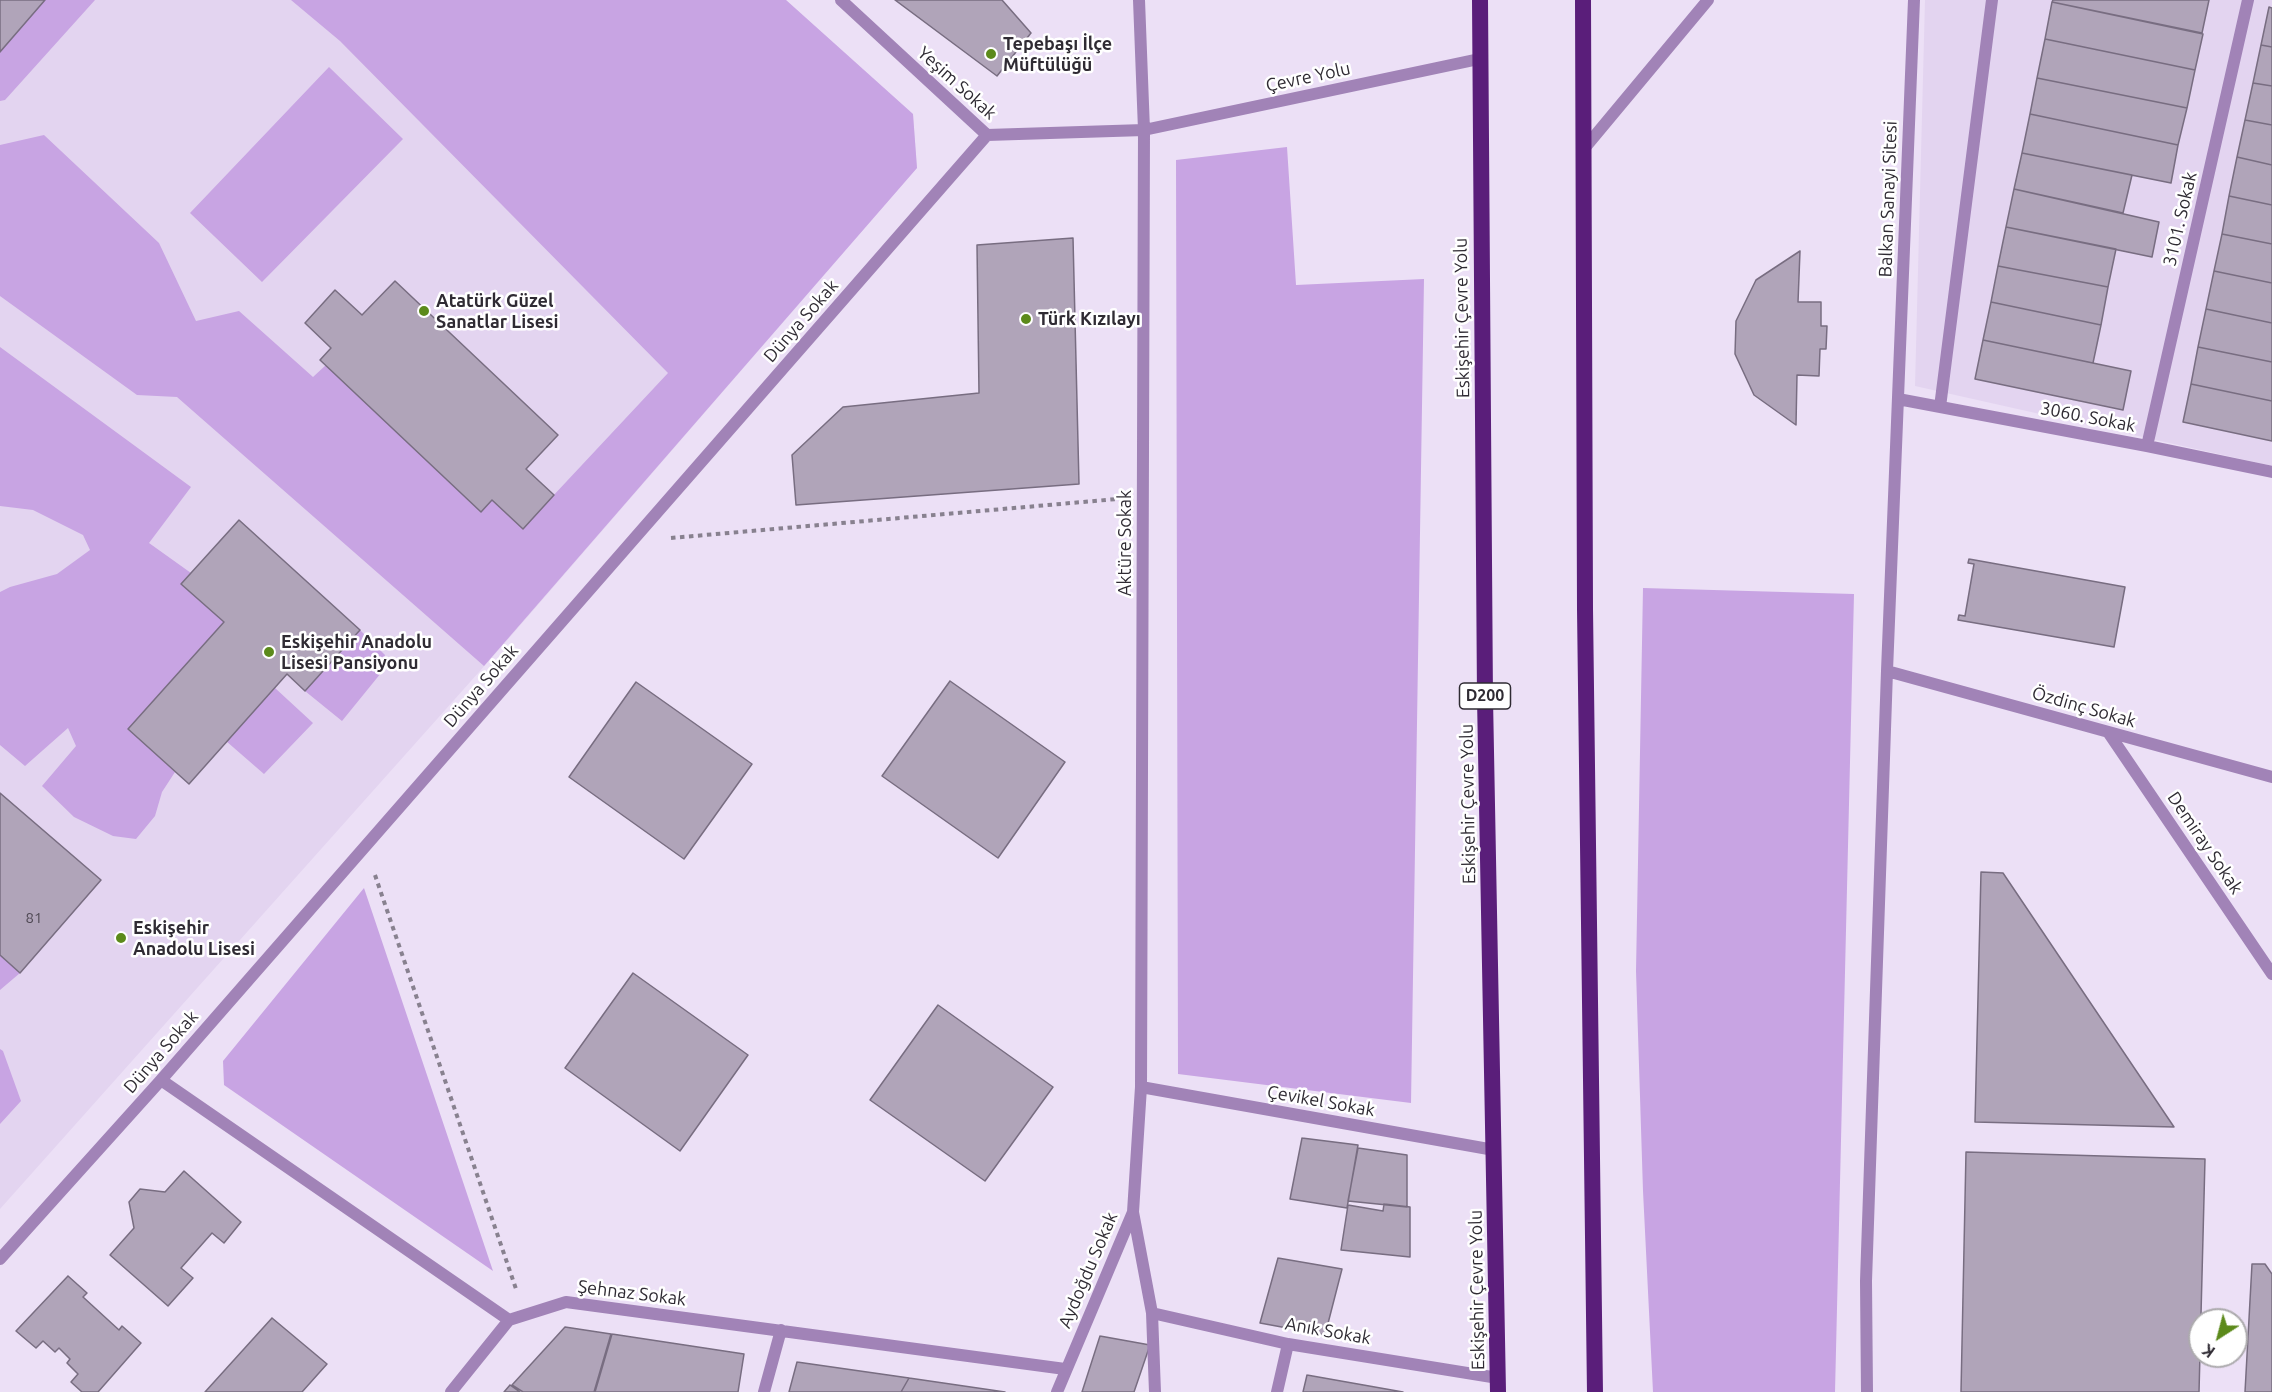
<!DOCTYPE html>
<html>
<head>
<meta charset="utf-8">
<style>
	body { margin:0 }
	#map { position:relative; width:2272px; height:1392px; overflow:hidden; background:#ece0f6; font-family:Ubuntu,sans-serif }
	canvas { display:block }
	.north { position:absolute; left:2188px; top:1308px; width:60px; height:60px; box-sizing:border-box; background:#fff; border:2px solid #acaaad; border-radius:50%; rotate:216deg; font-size:16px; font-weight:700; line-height:24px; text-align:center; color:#2f2b33 }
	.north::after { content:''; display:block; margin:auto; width:21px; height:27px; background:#5c8a1b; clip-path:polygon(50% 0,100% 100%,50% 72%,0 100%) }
</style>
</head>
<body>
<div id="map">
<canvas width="2272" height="1392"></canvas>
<div class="north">K</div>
</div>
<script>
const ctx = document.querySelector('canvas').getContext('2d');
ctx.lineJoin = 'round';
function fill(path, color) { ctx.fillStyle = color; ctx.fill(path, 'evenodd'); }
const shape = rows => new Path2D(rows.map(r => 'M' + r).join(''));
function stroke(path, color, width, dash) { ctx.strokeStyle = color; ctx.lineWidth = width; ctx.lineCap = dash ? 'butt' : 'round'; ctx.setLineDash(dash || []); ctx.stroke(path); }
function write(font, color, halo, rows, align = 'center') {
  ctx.font = font + ' Ubuntu,sans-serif'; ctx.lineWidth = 5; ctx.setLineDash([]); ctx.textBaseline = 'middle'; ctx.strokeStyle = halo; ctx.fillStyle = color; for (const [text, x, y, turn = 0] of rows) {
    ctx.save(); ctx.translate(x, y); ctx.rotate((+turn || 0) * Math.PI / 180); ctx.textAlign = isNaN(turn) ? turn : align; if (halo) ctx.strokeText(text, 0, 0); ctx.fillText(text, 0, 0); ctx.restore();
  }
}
fill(shape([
	[0,0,786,0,913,114,917,168,504,644,0,1209],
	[1925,0,2272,0,2272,466,1915,386]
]), '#e3d4f0');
fill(shape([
	[45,0,95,0,5,100,0,101,0,52],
	[291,0,786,0,913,114,917,168,484,666,177,397,137,395,0,296,0,145,44,135,159,243,196,321,239,311,313,377,326,365,481,511,492,500,523,528,668,373,340,41],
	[329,67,403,139,262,282,190,213],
	[1287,147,1296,285,1424,279,1411,1103,1178,1074,1176,160],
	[0,347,191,487,149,543,191,573,181,584,224,622,128,729,175,772,162,792,155,816,136,839,113,836,74,817,42,786,76,746,68,728,25,766,0,745,0,592,10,587,57,574,90,550,83,535,33,510,0,506],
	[1643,588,1854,594,1835,1392,1653,1392,1643,1191,1636,971],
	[360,630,385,655,381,673,342,721,305,691],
	[275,688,313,723,264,774,226,741],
	[364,888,493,1271,224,1085,223,1061],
	[0,955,20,973,0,990],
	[0,1049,3,1051,21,1101,0,1124]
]), '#c8a4e3');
const building = shape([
	[0,0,45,0,0,52,0,0],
	[895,0,1002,0,1031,33,997,76,895,0],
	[2053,0,2209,0,2202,33,2052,2,2053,0],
	[2052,2,2203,34,2195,70,2045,39,2052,2],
	[2269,7,2272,8,2272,47,2261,45,2269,7],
	[2045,39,2195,70,2187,108,2037,78,2045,39],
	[2261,45,2272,47,2272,86,2253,83,2261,45],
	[2037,78,2187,108,2178,145,2030,114,2037,78],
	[2253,83,2272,86,2272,125,2245,120,2253,83],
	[2030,114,2178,145,2171,183,2022,153,2030,114],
	[2245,120,2272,125,2272,165,2237,157,2245,120],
	[2022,153,2132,175,2123,213,2014,189,2022,153],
	[2237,157,2272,165,2272,205,2229,196,2237,157],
	[2014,189,2159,222,2152,257,2006,227,2014,189],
	[2229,196,2272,205,2272,244,2222,234,2229,196],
	[2006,227,2116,249,2108,287,1998,266,2006,227],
	[2222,234,2272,244,2272,283,2214,271,2222,234],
	[1073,238,1079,484,796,505,792,455,843,407,979,393,977,245,1073,238],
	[1800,251,1798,302,1821,302,1821,326,1827,326,1826,349,1820,349,1819,376,1797,375,1796,425,1754,395,1735,354,1736,321,1756,280,1800,251],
	[1998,266,2108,287,2101,325,1991,302,1998,266],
	[2214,271,2272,283,2272,323,2206,309,2214,271],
	[395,281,558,435,526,469,554,495,523,529,492,500,481,512,320,360,331,348,305,323,335,290,362,315,395,281],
	[1991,302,2101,325,2093,363,1983,340,1991,302],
	[2206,309,2272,323,2272,362,2198,347,2206,309],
	[1983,340,2131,371,2123,410,1975,379,1983,340],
	[2198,347,2272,362,2272,401,2191,384,2198,347],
	[2191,384,2272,401,2272,441,2183,422,2191,384],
	[239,520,360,630,305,691,287,674,189,784,128,729,224,622,181,584,239,520],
	[1969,559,2125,587,2114,647,1958,620,1959,615,1965,616,1974,564,1968,563,1969,559],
	[950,681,1065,762,998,858,882,776,950,681],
	[636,682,752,764,684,859,569,777,636,682],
	[0,793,101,880,20,973,0,955,0,793],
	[1981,872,2003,873,2174,1127,1975,1122,1981,872],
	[633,973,748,1055,680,1151,565,1068,633,973],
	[938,1005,1053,1087,985,1181,870,1100,938,1005],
	[1302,1138,1358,1145,1347,1208,1290,1199,1302,1138],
	[1358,1148,1407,1155,1407,1207,1348,1201,1358,1148],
	[1966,1152,2205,1159,2199,1392,1961,1392,1966,1152],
	[184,1171,241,1222,224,1243,212,1233,181,1268,193,1278,168,1306,110,1255,134,1228,129,1202,140,1189,165,1192,184,1171],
	[1384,1204,1410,1207,1410,1257,1341,1250,1348,1205,1383,1211,1384,1204],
	[1278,1258,1342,1269,1325,1335,1260,1323,1278,1258],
	[2252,1264,2265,1264,2272,1274,2272,1392,2245,1392,2252,1264],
	[68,1276,87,1293,83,1297,119,1330,122,1326,141,1343,98,1392,82,1392,71,1382,78,1374,67,1363,70,1359,59,1348,55,1352,43,1341,36,1348,16,1331,68,1276],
	[272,1318,327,1364,302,1392,205,1392,272,1318],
	[565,1327,611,1334,594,1392,523,1392,512,1385,565,1327],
	[612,1334,744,1354,738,1392,595,1392,612,1334],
	[1100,1336,1150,1345,1134,1392,1082,1392,1100,1336],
	[797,1362,909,1378,901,1392,789,1392,797,1362],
	[1307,1375,1403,1392,1303,1392,1307,1375],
	[909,1378,1005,1392,901,1392,909,1378],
	[510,1385,520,1392,504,1392,510,1385]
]);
fill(building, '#b0a4b9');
stroke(building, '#786d81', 1.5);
stroke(shape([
	[671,538,1117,499],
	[375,875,516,1289]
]), '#88818f', 4, [4.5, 4.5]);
stroke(shape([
	[1583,150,1708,0]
]), '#a183b7', 12);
stroke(shape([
	[841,0,987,135,1144,130,1479,59],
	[1898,399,2147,446,2272,472],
	[1940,407,1992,0],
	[2147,446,2248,0],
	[1887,671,2272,777],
	[2108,732,2272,974],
	[161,1080,509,1320,566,1302,1065,1369],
	[1141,1087,1494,1150],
	[1133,1212,1152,1313,1155,1392],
	[0,1259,161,1080,987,135],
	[1152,1313,1288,1344,1498,1378],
	[451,1392,509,1320],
	[764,1392,781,1330],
	[1057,1392,1133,1212,1141,1087,1144,130,1139,0],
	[1277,1392,1288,1344],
	[1867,1392,1866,1281,1887,671,1914,0]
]), '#a183b7', 12);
stroke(shape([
	[1480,0,1485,698,1498,1392],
	[1583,0,1585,609,1595,1392]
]), '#5a1e7a', 16);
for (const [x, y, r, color] of [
	[991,54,6,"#5c8a1b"],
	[424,311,6,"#5c8a1b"],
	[1026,319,6,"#5c8a1b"],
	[269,652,6,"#5c8a1b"],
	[121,938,6,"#5c8a1b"]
]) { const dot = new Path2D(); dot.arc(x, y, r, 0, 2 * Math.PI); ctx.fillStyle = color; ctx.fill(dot); stroke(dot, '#fff', 2); }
write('15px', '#4f4954', null, [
	["81",34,918]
]);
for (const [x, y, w] of [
	[1485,696,51]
]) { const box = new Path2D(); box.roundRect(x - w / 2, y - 13, w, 26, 4.5); ctx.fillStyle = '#fff'; ctx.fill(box); stroke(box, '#2f2b33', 1.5); }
write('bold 16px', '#2f2b33', null, [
	["D200",1485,696]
]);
write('bold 18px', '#2f2b33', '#fff', [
	["Tepebaşı İlçe",1003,44],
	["Müftülüğü",1003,65],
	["Atatürk Güzel",436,301],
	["Sanatlar Lisesi",436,322],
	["Türk Kızılayı",1038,319],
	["Eskişehir Anadolu",281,642],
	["Lisesi Pansiyonu",281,663],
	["Eskişehir",133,928],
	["Anadolu Lisesi",133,949]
], 'left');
write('18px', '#2f2b33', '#fff', [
	["Çevre Yolu",1308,77,-12],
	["Yeşim Sokak",957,83,42],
	["Balkan Sanayi Sitesi",1888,199,-88],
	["3101. Sokak",2180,219,-77],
	["Eskişehir Çevre Yolu",1462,318,-91],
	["Dünya Sokak",801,321,-49],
	["3060. Sokak",2088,417,11],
	["Aktüre Sokak",1125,543,-90],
	["Dünya Sokak",481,686,-49],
	["Özdinç Sokak",2084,707,16],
	["Eskişehir Çevre Yolu",1468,804,-91],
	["Demiray Sokak",2205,843,56],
	["Dünya Sokak",161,1052,-49],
	["Çevikel Sokak",1321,1101,10],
	["Aydoğdu Sokak",1088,1270,-67],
	["Eskişehir Çevre Yolu",1477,1290,-91],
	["Şehnaz Sokak",632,1293,7],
	["Anık Sokak",1328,1331,10]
]);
</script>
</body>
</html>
